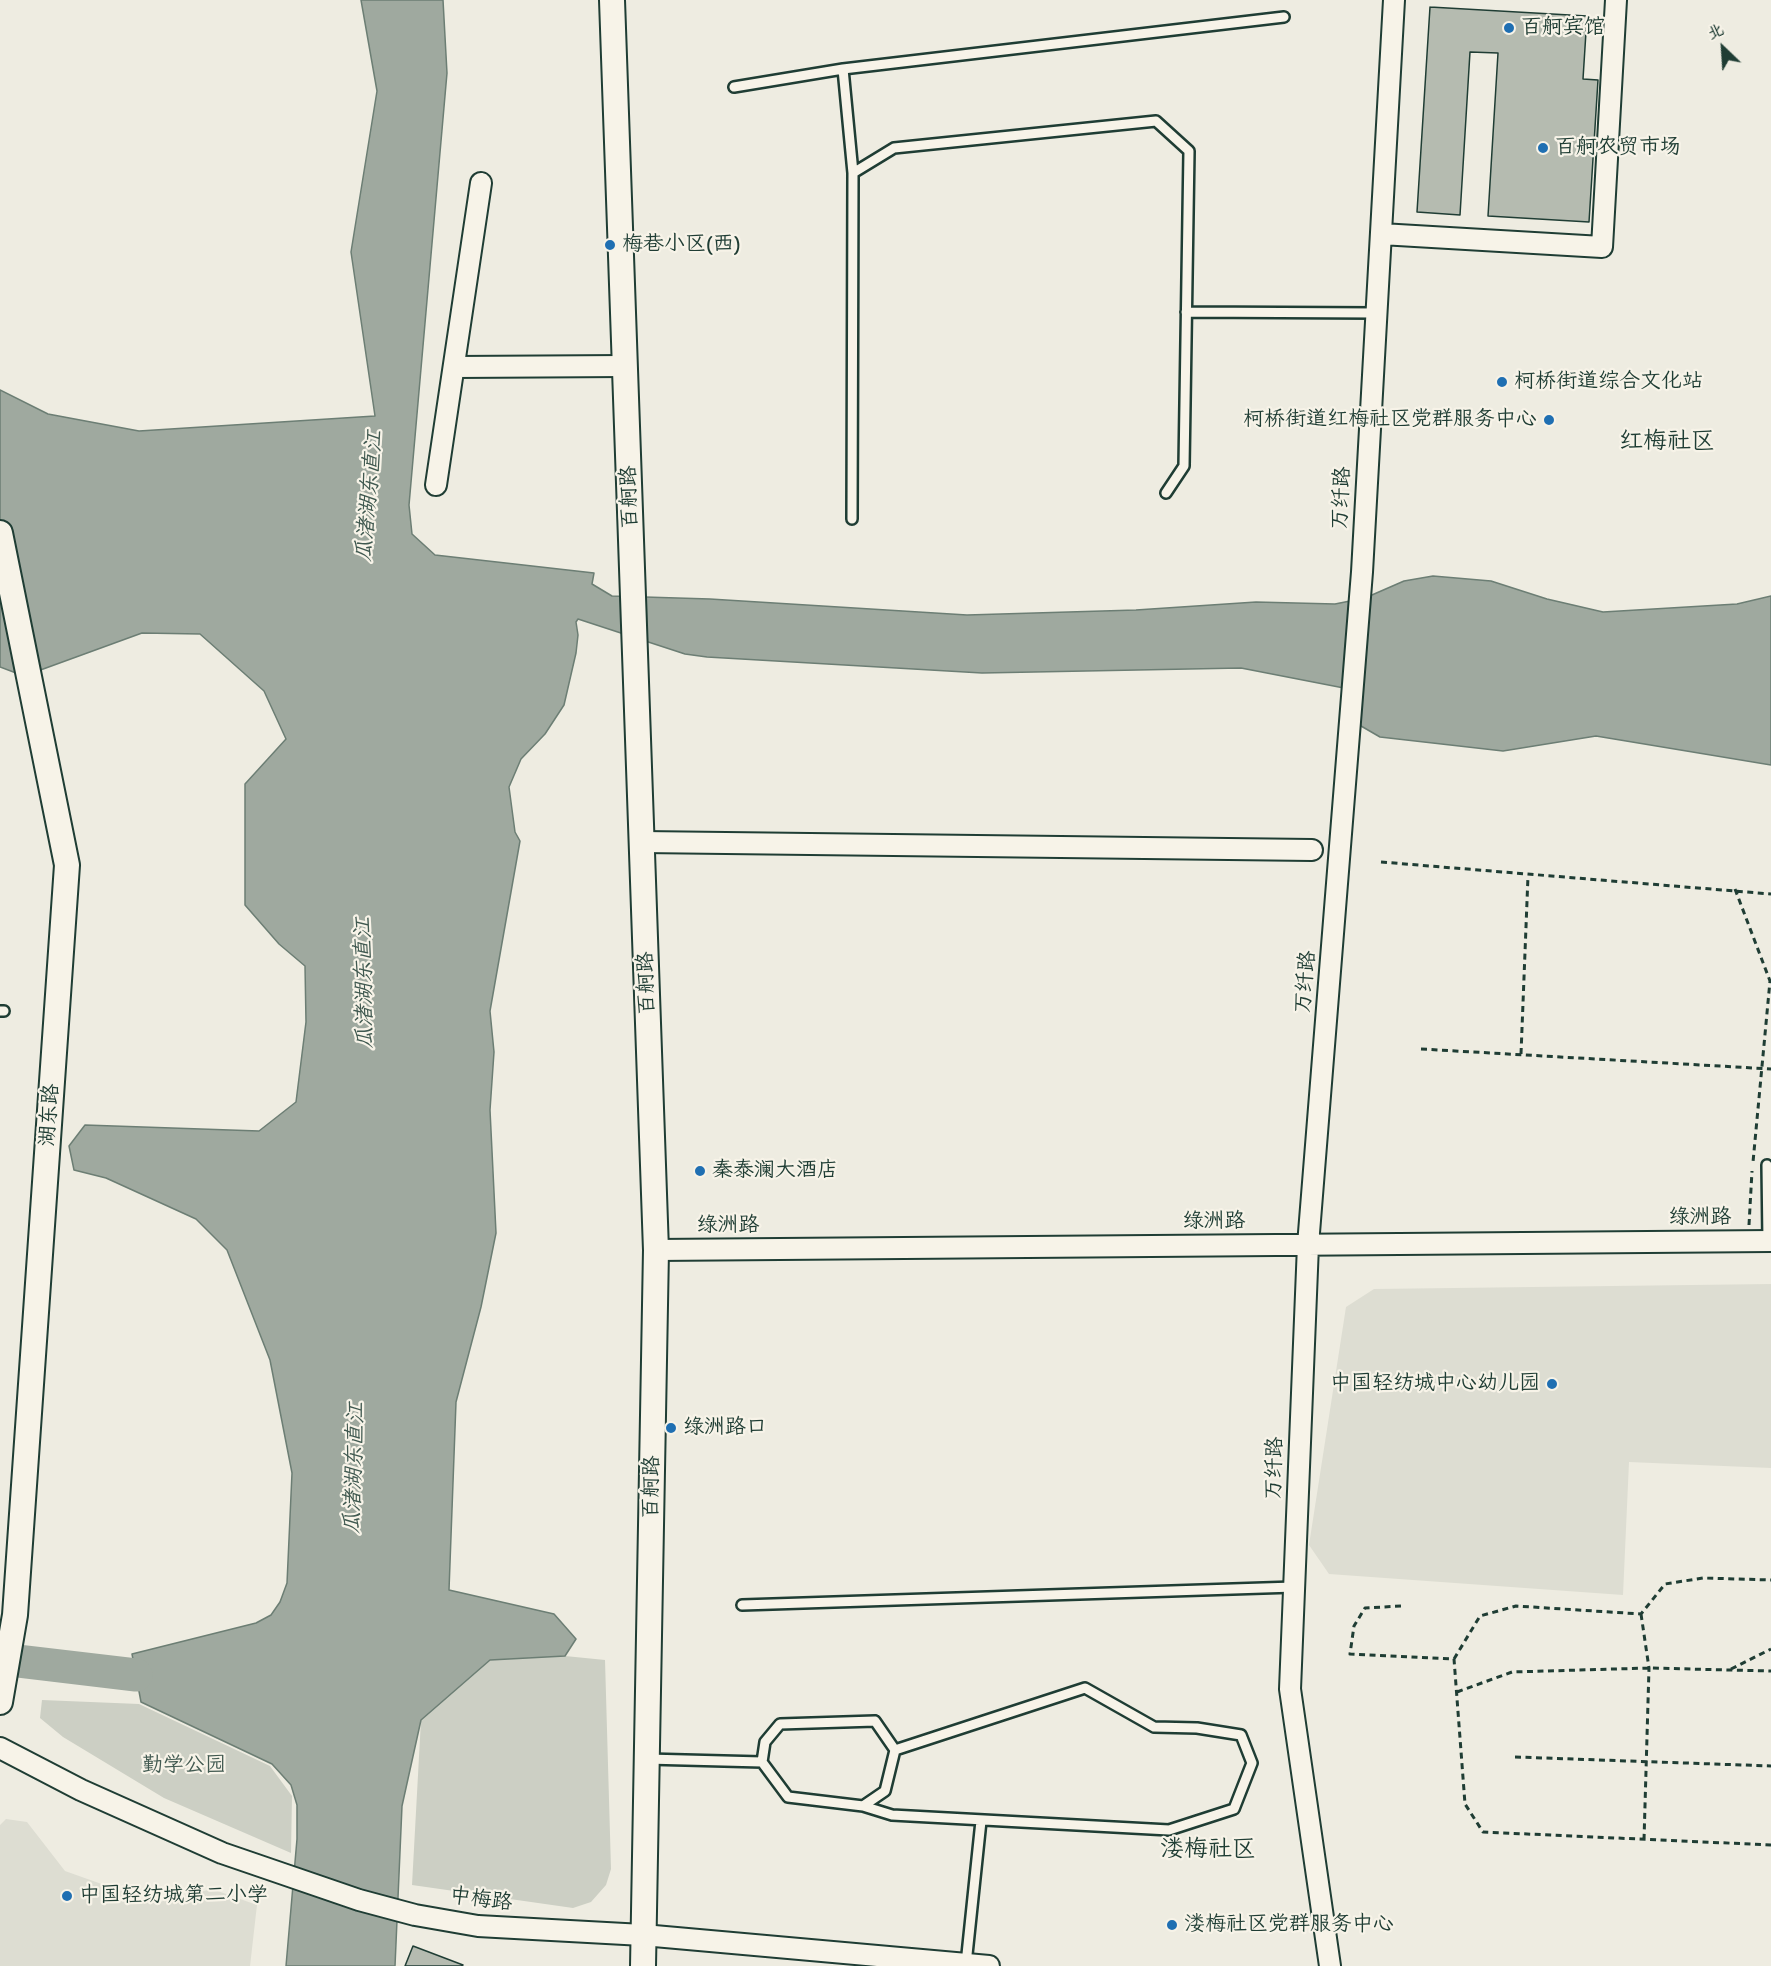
<!DOCTYPE html>
<html>
<head>
<meta charset="utf-8">
<style>
	body { margin:0 }
	#map { position:relative; width:1771px; height:1966px; overflow:hidden; background:#eeece1; font-family:Itim,"LXGW WenKai TC",sans-serif }
	canvas { display:block }
	.north { position:absolute; left:1693px; top:18px; width:60px; height:60px; -webkit-text-stroke:4px #f7f3e8; paint-order:stroke; rotate:335deg; font-size:16px; font-weight:700; line-height:24px; text-align:center; color:#1f3d34 }
	.north::after { content:''; display:block; margin:auto; width:21px; height:27px; background:#1f3d34; clip-path:polygon(50% 0,100% 100%,50% 72%,0 100%) }
</style>
</head>
<body>
<div id="map">
<canvas width="1771" height="1966"></canvas>
<div class="north">北</div>
</div>
<script>
const ctx = document.querySelector('canvas').getContext('2d');
ctx.lineJoin = 'round';
function fill(path, color) { ctx.fillStyle = color; ctx.fill(path, 'evenodd'); }
const shape = rows => new Path2D(rows.map(r => 'M' + r).join(''));
function stroke(path, color, width, dash) { ctx.strokeStyle = color; ctx.lineWidth = width; ctx.lineCap = dash ? 'butt' : 'round'; ctx.setLineDash(dash || []); ctx.stroke(path); }
function write(font, color, halo, rows, align = 'center') {
  ctx.font = font + ' Itim,"LXGW WenKai TC",sans-serif'; ctx.lineWidth = 4.5; ctx.setLineDash([]); ctx.textBaseline = 'middle'; ctx.strokeStyle = halo; ctx.fillStyle = color; for (const [text, x, y, turn = 0] of rows) {
    ctx.save(); ctx.translate(x, y); ctx.rotate((+turn || 0) * Math.PI / 180); ctx.textAlign = isNaN(turn) ? turn : align; if (halo) ctx.strokeText(text, 0, 0); ctx.fillText(text, 0, 0); ctx.restore();
  }
}
fill(shape([
	[1771,1284,1771,1468,1629,1462,1623,1595,1329,1574,1309,1545,1346,1307,1374,1289],
	[6,1819,27,1822,65,1871,155,1903,212,1889,257,1905,250,1966,0,1966,0,1825]
]), '#ddddd2');
fill(shape([
	[565,1656,605,1660,611,1869,606,1885,591,1902,573,1908,412,1885,421,1720,490,1660],
	[42,1700,139,1704,270,1766,292,1796,291,1853,164,1798,63,1737,40,1718]
]), '#cccfc4');
const water = shape([
	[361,0,443,0,447,73,409,505,412,534,435,555,594,573,592,584,612,596,710,599,967,615,1136,610,1256,602,1335,604,1365,598,1404,581,1433,576,1491,581,1547,599,1603,612,1737,604,1771,596,1771,765,1596,736,1503,751,1380,737,1361,726,1349,689,1241,668,982,673,707,657,685,654,578,619,576,622,578,635,576,653,564,705,545,734,521,759,509,787,515,832,520,841,490,1011,494,1052,490,1110,496,1233,481,1307,456,1402,449,1590,554,1614,576,1639,565,1656,490,1660,421,1720,402,1806,395,1966,286,1966,297,1839,297,1805,291,1785,272,1764,141,1702,132,1654,256,1623,271,1615,280,1602,287,1583,292,1473,270,1360,227,1250,196,1219,106,1178,74,1170,69,1146,85,1125,259,1131,296,1102,306,1022,305,966,279,944,245,905,245,784,286,739,264,691,200,634,142,633,24,676,0,667,0,390,48,414,139,431,375,416,351,252,377,91,361,0]
]);
fill(water, '#9fa99f');
stroke(water, '#6c7e74', 1.5);
stroke(shape([
	[0,1659,136,1675]
]), '#9fa99f', 33);
const building = shape([
	[1430,7,1587,16,1583,79,1598,80,1589,222,1488,216,1498,53,1470,52,1460,215,1417,212,1430,7],
	[413,1946,463,1965,462,1966,405,1966,413,1946]
]);
fill(building, '#b5bbb0');
stroke(building, '#1f3d34', 1.5);
const service = shape([
	[843,69,853,173,852,519],
	[734,87,843,69,1284,17],
	[853,173,894,148,1156,121,1189,151,1184,466,1166,493],
	[1186,312,1376,313],
	[0,1011,4,1011],
	[1767,1165,1768,1241],
	[742,1605,1294,1587],
	[875,1721,895,1750,885,1791,863,1806,788,1797,762,1762,765,1742,780,1724,875,1721],
	[647,1759,762,1762],
	[863,1806,892,1815,1169,1830,1234,1809,1252,1763,1241,1735,1197,1728,1154,1727,1085,1688,895,1750],
	[966,1964,981,1821]
]);
const minor = shape([
	[1381,234,1602,247,1616,0],
	[455,367,625,366],
	[436,485,481,183],
	[642,842,1312,850],
	[656,1250,1771,1241],
	[0,1748,81,1790,222,1853,359,1900,415,1915,478,1926,643,1935,989,1966],
	[1330,1966,1290,1689,1308,1245,1362,572,1394,0]
]);
const tertiary = shape([
	[612,0,656,1250,643,1966],
	[0,533,67,865,15,1615,0,1702]
]);
stroke(service, '#1f3d34', 14);
stroke(minor, '#1f3d34', 24);
stroke(tertiary, '#1f3d34', 28);
stroke(shape([
	[1381,862,1771,894],
	[1735,889,1770,981,1753,1162],
	[1421,1049,1771,1069],
	[1521,1054,1528,876],
	[1749,1225,1752,1171],
	[1401,1606,1365,1608,1354,1626,1350,1654,1454,1659,1465,1804,1483,1832,1771,1845],
	[1641,1614,1649,1668,1644,1840],
	[1454,1659,1480,1616,1516,1606,1641,1614,1665,1584,1703,1578,1771,1580],
	[1731,1669,1771,1649],
	[1457,1692,1512,1672,1649,1668,1771,1671],
	[1515,1757,1771,1766]
]), '#1f3d34', 3, [6, 4.5]);
stroke(service, '#f7f3e8', 9);
stroke(minor, '#f7f3e8', 20);
stroke(tertiary, '#f7f3e8', 24);
for (const [x, y, r, color] of [
	[1509,28,6,"#1f6fb2"],
	[1543,148,6,"#1f6fb2"],
	[610,245,6,"#1f6fb2"],
	[1502,382,6,"#1f6fb2"],
	[1549,420,6,"#1f6fb2"],
	[700,1171,6,"#1f6fb2"],
	[1552,1384,6,"#1f6fb2"],
	[671,1428,6,"#1f6fb2"],
	[67,1896,6,"#1f6fb2"],
	[1172,1925,6,"#1f6fb2"]
]) { const dot = new Path2D(); dot.arc(x, y, r, 0, 2 * Math.PI); ctx.fillStyle = color; ctx.fill(dot); stroke(dot, '#f7f3e8', 2); }
write('21px', '#1f3d34', '#f7f3e8', [
	["百舸宾馆",1521,28],
	["百舸农贸市场",1555,148],
	["梅巷小区(西)",622,245],
	["柯桥街道综合文化站",1514,382],
	["柯桥街道红梅社区党群服务中心",1537,420,"right"],
	["秦泰澜大酒店",712,1171],
	["中国轻纺城中心幼儿园",1540,1384,"right"],
	["绿洲路口",683,1428],
	["中国轻纺城第二小学",79,1896],
	["溇梅社区党群服务中心",1184,1925]
], 'left');
write('21px', '#1f3d34', '#f7f3e8', [
	["百舸路",630,497,-92],
	["万纤路",1342,498,-87],
	["万纤路",1306,982,-85],
	["百舸路",647,983,-92],
	["湖东路",50,1115,-86],
	["绿洲路",1700,1218],
	["绿洲路",1214,1222],
	["绿洲路",728,1226],
	["万纤路",1275,1468,-88],
	["百舸路",652,1487,-89],
	["中梅路",481,1900,7]
]);
write('21px', '#425a51', '#f7f3e8', [
	["勤学公园",184,1766]
]);
write('italic 22px', '#3f584f', '#f7f3e8', [
	["瓜渚湖东直江",370,496,-85],
	["瓜渚湖东直江",365,983,-91],
	["瓜渚湖东直江",355,1468,-88]
]);
write('24px', '#1f3d34', '#f7f3e8', [
	["红梅社区",1667,442],
	["溇梅社区",1208,1850]
]);
</script>
</body>
</html>
